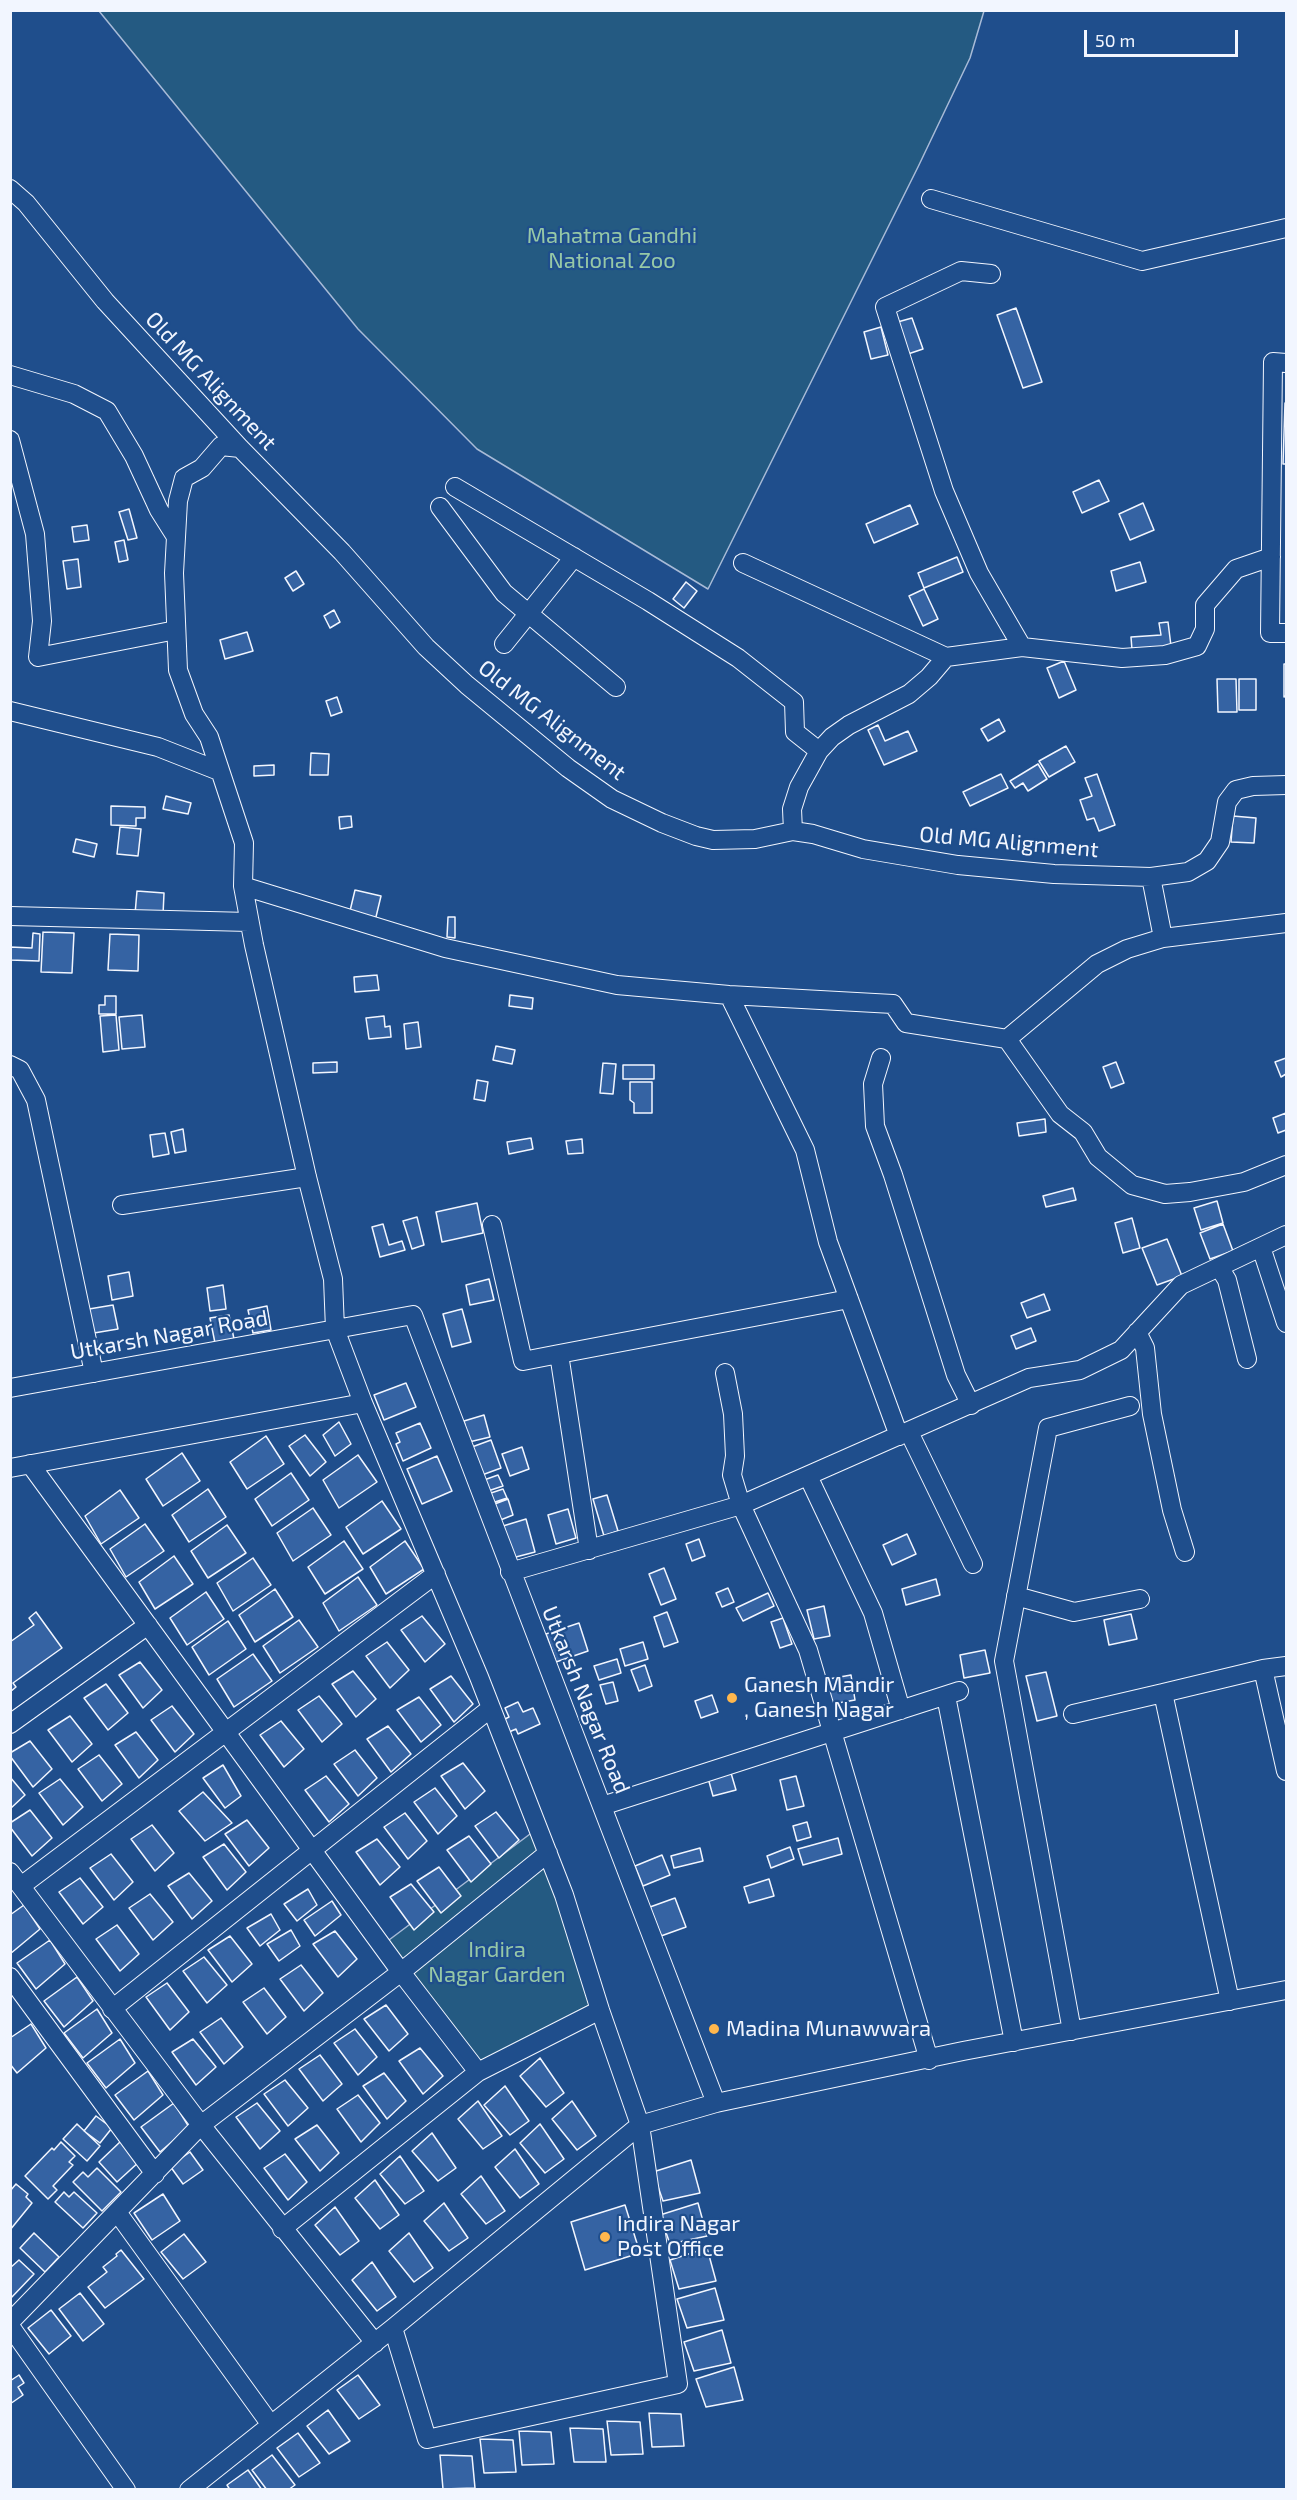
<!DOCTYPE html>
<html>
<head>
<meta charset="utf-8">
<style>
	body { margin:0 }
	#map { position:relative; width:1297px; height:2500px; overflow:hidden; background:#1f4e8c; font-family:"Exo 2",sans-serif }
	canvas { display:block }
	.frame { position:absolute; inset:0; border:12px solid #f2f6ff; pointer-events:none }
	.scale { position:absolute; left:1084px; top:30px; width:154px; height:27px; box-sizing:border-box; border:3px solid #f2f6ff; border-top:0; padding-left:8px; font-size:18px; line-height:21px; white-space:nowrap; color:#f2f6ff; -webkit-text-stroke:4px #1f4e8c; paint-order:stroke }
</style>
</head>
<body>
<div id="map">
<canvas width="1297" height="2500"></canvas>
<div class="frame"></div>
<div class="scale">50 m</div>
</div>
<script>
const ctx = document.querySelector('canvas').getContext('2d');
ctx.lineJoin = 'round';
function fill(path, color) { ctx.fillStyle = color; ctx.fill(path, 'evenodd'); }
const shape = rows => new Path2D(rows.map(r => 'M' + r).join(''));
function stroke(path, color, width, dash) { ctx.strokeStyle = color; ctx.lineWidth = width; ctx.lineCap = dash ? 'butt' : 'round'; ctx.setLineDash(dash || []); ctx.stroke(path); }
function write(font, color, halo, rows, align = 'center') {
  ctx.font = font + ' "Exo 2",sans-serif'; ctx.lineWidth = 4.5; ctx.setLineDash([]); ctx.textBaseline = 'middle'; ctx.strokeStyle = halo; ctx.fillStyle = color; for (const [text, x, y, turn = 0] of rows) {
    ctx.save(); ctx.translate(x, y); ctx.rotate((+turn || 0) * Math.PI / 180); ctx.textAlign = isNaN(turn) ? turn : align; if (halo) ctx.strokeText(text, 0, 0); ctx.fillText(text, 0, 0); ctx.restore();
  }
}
const green = shape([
	[99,11,984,11,970,58,918,167,708,589,477,449,358,329,99,11],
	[538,1828,600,2010,478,2072,381,1946,538,1828]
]);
fill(green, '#245a82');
stroke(green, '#a8bbd7', 1.5);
const building = shape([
	[1016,308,1042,382,1023,388,997,315,1016,308],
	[912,318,923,349,905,355,894,323,912,318],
	[881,327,888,355,871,359,864,332,881,327],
	[1285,403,1286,403,1286,464,1283,464,1285,403],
	[1099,480,1109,501,1082,513,1073,492,1099,480],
	[1143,503,1154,530,1130,540,1119,514,1143,503],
	[910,505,918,524,874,543,866,524,910,505],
	[129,509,137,538,128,540,119,512,129,509],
	[87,525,89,540,74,542,72,527,87,525],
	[124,540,128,560,119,562,115,542,124,540],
	[957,557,963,572,924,588,918,573,957,557],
	[78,559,81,587,67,589,63,561,78,559],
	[1140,562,1146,582,1116,591,1111,571,1140,562],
	[296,571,304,584,293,591,285,578,296,571],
	[686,582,697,591,684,608,673,599,686,582],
	[924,589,938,619,923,626,909,596,924,589],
	[334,610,340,622,330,628,324,616,334,610],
	[1168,622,1171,646,1132,650,1131,637,1161,635,1159,623,1168,622],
	[247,632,253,651,225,659,220,640,247,632],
	[1064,661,1076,690,1059,698,1047,668,1064,661],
	[1284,664,1286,664,1286,696,1284,697,1284,664],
	[1217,679,1236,679,1237,712,1218,712,1217,679],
	[1239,679,1256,679,1256,710,1239,710,1239,679],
	[337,697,342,712,331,716,326,701,337,697],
	[999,719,1005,731,988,741,981,729,999,719],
	[878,725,885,741,908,731,917,751,884,765,868,730,878,725],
	[1066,746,1075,762,1049,777,1039,761,1066,746],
	[311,753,329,754,328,775,310,775,311,753],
	[1038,764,1047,779,1028,791,1023,783,1015,788,1010,781,1038,764],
	[274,765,274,775,254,776,254,766,274,765],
	[1001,774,1008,788,970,806,963,792,1001,774],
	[1097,774,1115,825,1099,831,1094,818,1087,820,1080,800,1092,796,1085,778,1097,774],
	[166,796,191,803,188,814,163,809,166,796],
	[111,806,145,807,145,818,136,818,136,826,111,825,111,806],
	[351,816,352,827,340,829,339,817,351,816],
	[1233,816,1256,818,1254,843,1231,842,1233,816],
	[120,827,141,829,138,856,117,854,120,827],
	[76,839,97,844,94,857,73,852,76,839],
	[355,890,381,896,375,921,349,915,355,890],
	[137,891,164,893,163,915,135,914,137,891],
	[448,917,455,917,455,938,447,937,448,917],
	[43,932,74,933,72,973,41,972,43,932],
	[33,933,40,934,39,961,10,960,10,947,32,948,33,933],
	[110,934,139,935,138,971,108,970,110,934],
	[377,975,379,990,355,992,354,977,377,975],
	[510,995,533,998,532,1009,509,1006,510,995],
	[105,996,116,996,116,1014,99,1014,99,1005,105,1005,105,996],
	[116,1015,119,1050,103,1052,100,1016,116,1015],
	[142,1015,145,1047,122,1049,119,1017,142,1015],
	[384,1016,385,1027,390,1026,391,1037,369,1039,366,1018,384,1016],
	[418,1022,421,1047,406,1049,404,1024,418,1022],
	[496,1046,515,1050,512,1064,493,1060,496,1046],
	[1286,1058,1286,1074,1281,1077,1275,1062,1286,1058],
	[337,1062,337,1072,313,1073,313,1063,337,1062],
	[1116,1062,1124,1083,1111,1088,1103,1067,1116,1062],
	[603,1063,616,1064,613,1094,600,1093,603,1063],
	[623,1065,654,1065,654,1079,623,1079,623,1065],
	[477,1080,488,1082,485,1101,474,1099,477,1080],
	[630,1082,652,1082,652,1113,634,1113,634,1103,630,1100,630,1082],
	[1286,1113,1286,1130,1278,1133,1273,1118,1286,1113],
	[1045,1119,1046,1132,1019,1136,1017,1123,1045,1119],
	[183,1129,186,1151,175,1153,171,1132,183,1129],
	[165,1133,169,1154,153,1157,150,1135,165,1133],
	[531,1138,533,1149,509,1154,507,1142,531,1138],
	[582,1139,583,1153,568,1154,566,1141,582,1139],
	[1073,1188,1076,1200,1046,1207,1043,1196,1073,1188],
	[1217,1201,1223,1223,1201,1230,1194,1208,1217,1201],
	[477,1203,483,1233,442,1242,436,1212,477,1203],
	[417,1217,424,1245,412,1249,403,1221,417,1217],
	[1132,1218,1140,1248,1123,1253,1115,1223,1132,1218],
	[383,1224,389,1245,402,1241,405,1250,380,1257,372,1227,383,1224],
	[1223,1224,1233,1251,1210,1259,1200,1233,1223,1224],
	[1167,1239,1182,1276,1157,1285,1142,1248,1167,1239],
	[129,1272,133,1296,112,1300,108,1276,129,1272],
	[489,1279,494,1300,470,1305,466,1285,489,1279],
	[223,1285,226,1309,210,1311,207,1288,223,1285],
	[1044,1294,1050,1310,1027,1318,1021,1303,1044,1294],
	[113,1305,118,1329,94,1333,89,1309,113,1305],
	[267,1306,271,1330,253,1333,248,1310,267,1306],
	[462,1309,471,1342,452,1347,443,1314,462,1309],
	[229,1315,234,1339,215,1343,210,1318,229,1315],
	[1031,1328,1036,1341,1016,1349,1011,1336,1031,1328],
	[406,1383,416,1407,384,1420,374,1395,406,1383],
	[484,1415,490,1437,469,1442,464,1421,484,1415],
	[339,1422,351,1444,335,1456,323,1435,339,1422],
	[420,1423,431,1448,403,1461,396,1444,400,1442,396,1433,420,1423],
	[305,1435,326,1462,310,1476,289,1446,305,1435],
	[266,1436,284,1464,247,1489,230,1462,266,1436],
	[491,1440,501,1468,482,1475,472,1447,491,1440],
	[522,1447,529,1469,510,1476,502,1454,522,1447],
	[182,1453,200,1481,163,1506,146,1479,182,1453],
	[358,1455,377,1482,339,1508,323,1480,358,1455],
	[437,1456,452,1491,422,1504,407,1469,437,1456],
	[291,1473,309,1500,272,1526,255,1499,291,1473],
	[498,1475,503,1486,488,1491,484,1480,498,1475],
	[208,1489,226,1517,189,1542,172,1515,208,1489],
	[503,1489,507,1498,492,1503,488,1494,503,1489],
	[120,1490,139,1518,101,1544,85,1516,120,1490],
	[607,1495,618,1531,604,1536,593,1499,607,1495],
	[508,1499,513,1515,498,1521,492,1505,508,1499],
	[382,1501,401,1529,363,1554,346,1527,382,1501],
	[313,1508,331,1535,293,1561,277,1533,313,1508],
	[568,1509,576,1538,556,1544,548,1515,568,1509],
	[526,1519,535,1552,512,1558,503,1526,526,1519],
	[145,1524,164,1551,126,1577,110,1549,145,1524],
	[227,1525,246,1553,208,1578,191,1551,227,1525],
	[907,1534,916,1554,892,1565,883,1545,907,1534],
	[699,1539,705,1556,692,1561,686,1544,699,1539],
	[344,1541,363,1569,325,1594,308,1567,344,1541],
	[405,1541,424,1569,386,1594,370,1567,405,1541],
	[174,1556,193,1584,155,1609,139,1582,174,1556],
	[253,1558,271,1585,233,1611,217,1583,253,1558],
	[664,1568,676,1599,661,1605,649,1574,664,1568],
	[358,1577,377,1605,339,1631,323,1603,358,1577],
	[936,1579,940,1595,906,1605,902,1589,936,1579],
	[728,1588,734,1602,722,1607,716,1593,728,1588],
	[275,1589,293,1617,255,1642,239,1615,275,1589],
	[206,1592,224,1619,187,1645,170,1618,206,1592],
	[768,1593,774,1606,743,1621,736,1608,768,1593],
	[824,1606,830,1636,814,1639,807,1610,824,1606],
	[36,1612,62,1648,13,1683,16,1687,10,1692,10,1642,34,1625,29,1618,36,1612],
	[667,1612,678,1642,664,1647,654,1617,667,1612],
	[1131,1614,1137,1639,1109,1645,1104,1620,1131,1614],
	[422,1616,445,1644,425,1662,401,1630,422,1616],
	[783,1618,792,1644,780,1648,771,1622,783,1618],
	[299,1620,318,1647,280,1673,263,1646,299,1620],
	[228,1621,246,1649,209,1675,192,1647,228,1621],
	[579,1623,588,1651,556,1662,546,1634,579,1623],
	[387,1642,409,1670,390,1688,366,1656,387,1642],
	[643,1642,648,1659,625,1666,620,1649,643,1642],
	[985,1650,990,1673,964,1678,960,1655,985,1650],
	[253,1654,272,1681,234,1707,217,1679,253,1654],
	[617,1659,621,1673,599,1680,594,1666,617,1659],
	[140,1662,162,1690,143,1708,119,1675,140,1662],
	[645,1665,652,1686,639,1691,631,1670,645,1665],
	[353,1671,376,1699,356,1717,332,1684,353,1671],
	[1046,1672,1057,1716,1037,1721,1026,1676,1046,1672],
	[851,1675,855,1700,827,1705,823,1680,851,1675],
	[451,1676,473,1704,454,1722,430,1689,451,1676],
	[613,1682,618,1701,606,1704,600,1685,613,1682],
	[106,1684,128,1713,108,1730,84,1698,106,1684],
	[712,1695,718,1712,701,1718,695,1701,712,1695],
	[319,1696,342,1724,322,1742,298,1710,319,1696],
	[419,1697,441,1725,421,1742,397,1710,419,1697],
	[518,1702,523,1712,533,1708,540,1724,518,1734,516,1729,509,1732,503,1720,509,1717,505,1708,518,1702],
	[172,1706,194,1734,175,1752,151,1720,172,1706],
	[70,1716,92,1744,72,1762,48,1730,70,1716],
	[281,1721,304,1749,284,1767,260,1735,281,1721],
	[388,1726,411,1754,391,1772,367,1739,388,1726],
	[136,1732,158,1760,139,1778,115,1745,136,1732],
	[30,1741,52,1769,33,1787,10,1756,10,1753,30,1741],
	[355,1750,377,1778,358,1796,334,1764,355,1750],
	[99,1755,122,1784,102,1801,78,1769,99,1755],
	[463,1763,485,1791,465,1809,441,1776,463,1763],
	[223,1765,241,1796,225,1808,203,1778,223,1765],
	[731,1773,736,1790,713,1796,708,1778,731,1773],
	[326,1776,349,1804,329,1822,305,1790,326,1776],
	[796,1776,804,1806,787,1810,780,1780,796,1776],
	[10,1777,25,1795,10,1809,10,1777],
	[60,1779,83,1807,63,1825,39,1793,60,1779],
	[435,1788,457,1816,438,1834,414,1802,435,1788],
	[203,1792,232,1823,205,1841,179,1811,203,1792],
	[30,1810,52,1838,32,1856,10,1827,10,1823,30,1810],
	[496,1812,519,1840,499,1858,475,1826,496,1812],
	[405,1813,427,1841,408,1859,384,1827,405,1813],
	[247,1820,269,1848,249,1866,225,1834,247,1820],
	[807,1822,811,1837,797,1841,793,1826,807,1822],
	[152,1825,174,1853,155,1871,131,1839,152,1825],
	[469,1836,491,1864,471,1882,447,1850,469,1836],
	[838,1838,842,1854,803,1865,798,1849,838,1838],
	[377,1839,400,1867,380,1885,356,1852,377,1839],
	[224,1844,246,1872,227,1890,203,1857,224,1844],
	[790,1847,794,1859,771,1868,767,1856,790,1847],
	[700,1848,703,1861,674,1868,671,1856,700,1848],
	[111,1854,133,1882,114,1900,90,1868,111,1854],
	[662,1855,670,1875,643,1886,635,1866,662,1855],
	[439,1867,461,1896,441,1913,417,1881,439,1867],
	[189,1873,212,1901,192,1919,168,1886,189,1873],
	[80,1878,103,1907,83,1924,59,1892,80,1878],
	[769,1879,774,1896,749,1903,744,1887,769,1879],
	[411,1884,434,1912,414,1930,390,1897,411,1884],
	[308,1889,317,1905,297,1921,284,1904,308,1889],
	[150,1894,173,1922,153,1940,129,1908,150,1894],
	[675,1898,686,1927,661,1936,650,1907,675,1898],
	[332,1901,341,1915,315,1936,304,1920,332,1901],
	[24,1905,40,1929,10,1954,10,1915,24,1905],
	[271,1914,280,1930,260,1946,247,1928,271,1914],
	[117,1925,139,1954,120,1971,96,1939,117,1925],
	[291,1930,300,1946,279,1961,267,1944,291,1930],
	[335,1931,357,1959,338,1977,313,1944,335,1931],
	[230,1936,252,1964,232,1982,208,1950,230,1936],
	[50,1940,65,1964,36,1989,17,1963,50,1940],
	[204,1957,227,1985,207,2003,183,1971,204,1957],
	[301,1965,323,1993,304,2011,280,1979,301,1965],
	[77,1977,93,2001,64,2027,44,2001,77,1977],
	[167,1983,189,2012,170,2030,146,1997,167,1983],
	[264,1988,286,2017,267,2034,243,2002,264,1988],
	[386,2005,408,2034,389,2051,364,2019,386,2005],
	[97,2009,112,2033,83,2058,64,2033,97,2009],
	[221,2018,243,2047,224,2064,200,2032,221,2018],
	[31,2024,46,2048,17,2073,10,2064,10,2038,31,2024],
	[355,2029,377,2057,358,2075,334,2043,355,2029],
	[120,2039,135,2063,106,2088,87,2063,120,2039],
	[193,2039,216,2067,196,2085,172,2052,193,2039],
	[420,2048,443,2076,423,2094,399,2061,420,2048],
	[320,2055,342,2084,323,2101,299,2069,320,2055],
	[540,2058,564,2093,546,2107,520,2076,540,2058],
	[148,2071,163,2095,134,2120,115,2095,148,2071],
	[384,2073,406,2101,387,2119,363,2086,384,2073],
	[285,2080,308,2108,288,2126,264,2094,285,2080],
	[505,2086,529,2121,510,2135,484,2105,505,2086],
	[358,2095,380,2123,361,2142,337,2109,358,2095],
	[478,2101,502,2136,483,2149,458,2119,478,2101],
	[572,2101,596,2136,577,2150,552,2119,572,2101],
	[174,2103,189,2127,160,2152,141,2127,174,2103],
	[257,2103,280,2131,260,2149,236,2117,257,2103],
	[96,2116,112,2128,100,2143,84,2131,96,2116],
	[77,2124,100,2146,87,2161,63,2139,77,2124],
	[540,2124,564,2159,545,2173,520,2143,540,2124],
	[317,2125,339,2153,320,2171,295,2139,317,2125],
	[432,2133,456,2168,438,2181,412,2151,432,2133],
	[121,2141,140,2161,117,2182,99,2162,121,2141],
	[61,2142,75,2156,69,2162,73,2165,53,2186,57,2190,48,2199,25,2176,52,2148,54,2150,61,2142],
	[515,2149,539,2184,520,2198,495,2167,515,2149],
	[190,2152,203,2170,183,2184,170,2166,190,2152],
	[285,2154,307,2182,288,2200,264,2168,285,2154],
	[400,2156,424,2191,405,2204,380,2174,400,2156],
	[691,2160,700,2193,663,2201,653,2172,691,2160],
	[97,2168,121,2192,102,2211,73,2182,83,2172,88,2177,97,2168],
	[481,2176,505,2211,486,2224,461,2194,481,2176],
	[375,2180,399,2215,380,2229,355,2198,375,2180],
	[16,2184,28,2194,26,2197,32,2203,10,2230,10,2191,16,2184],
	[64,2192,69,2197,74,2192,97,2213,83,2228,55,2202,64,2192],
	[163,2194,180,2221,152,2240,134,2213,163,2194],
	[444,2203,468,2238,449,2251,424,2221,444,2203],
	[698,2203,707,2236,670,2244,660,2215,698,2203],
	[625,2205,640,2253,585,2270,571,2222,625,2205],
	[335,2207,359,2241,340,2255,315,2225,335,2207],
	[34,2233,59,2257,45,2272,20,2248,34,2233],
	[409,2233,433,2268,414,2282,389,2251,409,2233],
	[184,2234,206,2262,183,2279,161,2252,184,2234],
	[707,2248,716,2281,679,2289,670,2260,707,2248],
	[121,2250,144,2279,105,2308,88,2287,107,2272,103,2267,117,2256,116,2254,121,2250],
	[19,2260,34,2274,10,2299,10,2268,19,2260],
	[372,2262,396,2297,377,2311,352,2280,372,2262],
	[715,2288,724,2320,687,2328,677,2299,715,2288],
	[80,2293,104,2324,83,2341,59,2309,80,2293],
	[51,2310,71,2336,49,2354,28,2328,51,2310],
	[722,2330,731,2363,694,2371,684,2342,722,2330],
	[734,2367,743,2400,706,2407,696,2379,734,2367],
	[19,2375,24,2383,18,2387,23,2395,10,2404,10,2381,19,2375],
	[358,2375,380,2405,359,2419,337,2390,358,2375],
	[328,2410,350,2441,329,2454,307,2426,328,2410],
	[649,2413,681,2414,684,2446,652,2447,649,2413],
	[607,2421,640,2422,643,2454,611,2455,607,2421],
	[570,2428,603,2429,606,2462,574,2462,570,2428],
	[519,2431,551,2432,554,2464,522,2465,519,2431],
	[298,2433,320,2463,299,2477,277,2448,298,2433],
	[480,2439,513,2440,516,2472,484,2473,480,2439],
	[272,2455,295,2485,288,2490,267,2490,252,2470,272,2455],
	[440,2455,472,2456,475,2488,443,2489,440,2455],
	[248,2470,262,2490,230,2490,227,2485,248,2470]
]);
fill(building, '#3563a3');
stroke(building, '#f2f6ff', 1.5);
const street = shape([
	[10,189,26,203,105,301,240,448,342,552,426,647,467,685,568,768,612,799,662,823,696,836,713,840,755,839,793,831,813,834,863,849,958,865,1054,874,1151,877,1188,872,1207,861,1220,842,1227,802,1236,790,1253,786,1286,785],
	[931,199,1142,261,1286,228],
	[991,274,961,271,885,307,944,491,979,573,1022,647],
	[1286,363,1273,362,1270,633,1286,633],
	[10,375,74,394,107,411,134,456,159,510,176,537],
	[10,440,35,534,42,621,38,657,176,630],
	[240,448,221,446,202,468,184,478,178,501,174,573,178,670,194,714,209,737,244,843,243,886,445,948,617,985,729,995,893,1004,906,1023,1007,1039,1060,1114,1083,1132,1098,1157,1132,1185,1165,1194,1190,1192,1244,1182,1286,1165],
	[455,487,648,601,738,658,794,702,795,732,819,751],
	[440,507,504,593,616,687],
	[743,563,946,657,1022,647,1122,658,1165,655,1197,646,1205,629,1205,605,1236,569,1271,557],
	[504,644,574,557],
	[10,711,158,747,219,771],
	[793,831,792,809,799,787,819,751,832,737,849,725,909,694,929,677,946,657],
	[1151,877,1163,938],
	[243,886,254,945,307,1177,333,1279,335,1329,363,1403,479,1677,564,1895,600,2010,640,2125,678,2384,427,2439,393,2328],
	[10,916,249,922],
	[729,995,805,1150,828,1242,899,1436],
	[1007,1039,1097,964,1127,949,1163,938,1286,923],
	[881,1058,873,1084,875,1126,893,1175,956,1375,971,1405],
	[10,1065,20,1070,36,1100,94,1373],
	[122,1205,307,1177],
	[492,1225,523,1361,559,1354,589,1550],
	[1261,1247,1286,1323],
	[1219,1267,1227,1280,1247,1359],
	[1137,1332,1145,1348,1152,1414,1172,1510,1185,1552],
	[559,1354,849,1299],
	[725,1373,733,1414,735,1456,732,1475,741,1505,808,1650,929,2060],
	[10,1388,413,1315,716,2103],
	[909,1432,973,1564],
	[30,1464,401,1972,478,2072,282,2229],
	[10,1468,363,1403],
	[808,1476,873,1613,901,1710],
	[510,1572,741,1505,1029,1378,1080,1370,1121,1350,1181,1285,1286,1235],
	[1016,1596,1074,1612,1140,1599],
	[1263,1669,1286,1666],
	[1163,1693,1263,1669,1286,1771],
	[946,1696,1014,2042],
	[1073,1714,1163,1693,1230,2001],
	[10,1724,148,1625],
	[602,1806,959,1691],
	[10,1872,201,2125,401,1972,548,1853],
	[21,1886,436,1574],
	[10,1977,155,2174],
	[112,2009,491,1708],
	[1072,2031,1004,1661,1048,1428,1130,1406],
	[478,2072,600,2010],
	[117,2212,271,2425],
	[10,2322,201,2125,375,2343],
	[10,2326,126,2490],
	[189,2490,393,2328,640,2125,716,2103,820,2081,963,2051,1286,1990]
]);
stroke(street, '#f2f6ff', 20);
stroke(street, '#1f4e8c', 18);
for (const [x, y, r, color] of [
	[732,1698,6,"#ffb74d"],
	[714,2029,6,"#ffb74d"],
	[605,2237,6,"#ffb74d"]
]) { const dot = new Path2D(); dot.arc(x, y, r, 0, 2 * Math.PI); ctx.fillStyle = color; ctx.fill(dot); stroke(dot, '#1f4e8c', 2); }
write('22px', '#97c8a6', '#1f4e8c', [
	["Mahatma Gandhi",612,236],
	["National Zoo",612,261],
	["Indira",497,1950],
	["Nagar Garden",497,1975]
]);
write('22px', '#f2f6ff', '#1f4e8c', [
	["Old MG Alignment",211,381,47],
	["Old MG Alignment",552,720,38],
	["Old MG Alignment",1009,842,5],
	["Utkarsh Nagar Road",169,1335,-10],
	["Utkarsh Nagar Road",586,1700,68]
]);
write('22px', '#f2f6ff', '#1f4e8c', [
	["Ganesh Mandir",744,1685],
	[", Ganesh Nagar",744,1710],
	["Madina Munawwara",726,2029],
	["Indira Nagar",617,2224],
	["Post Office",617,2249]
], 'left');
</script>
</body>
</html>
